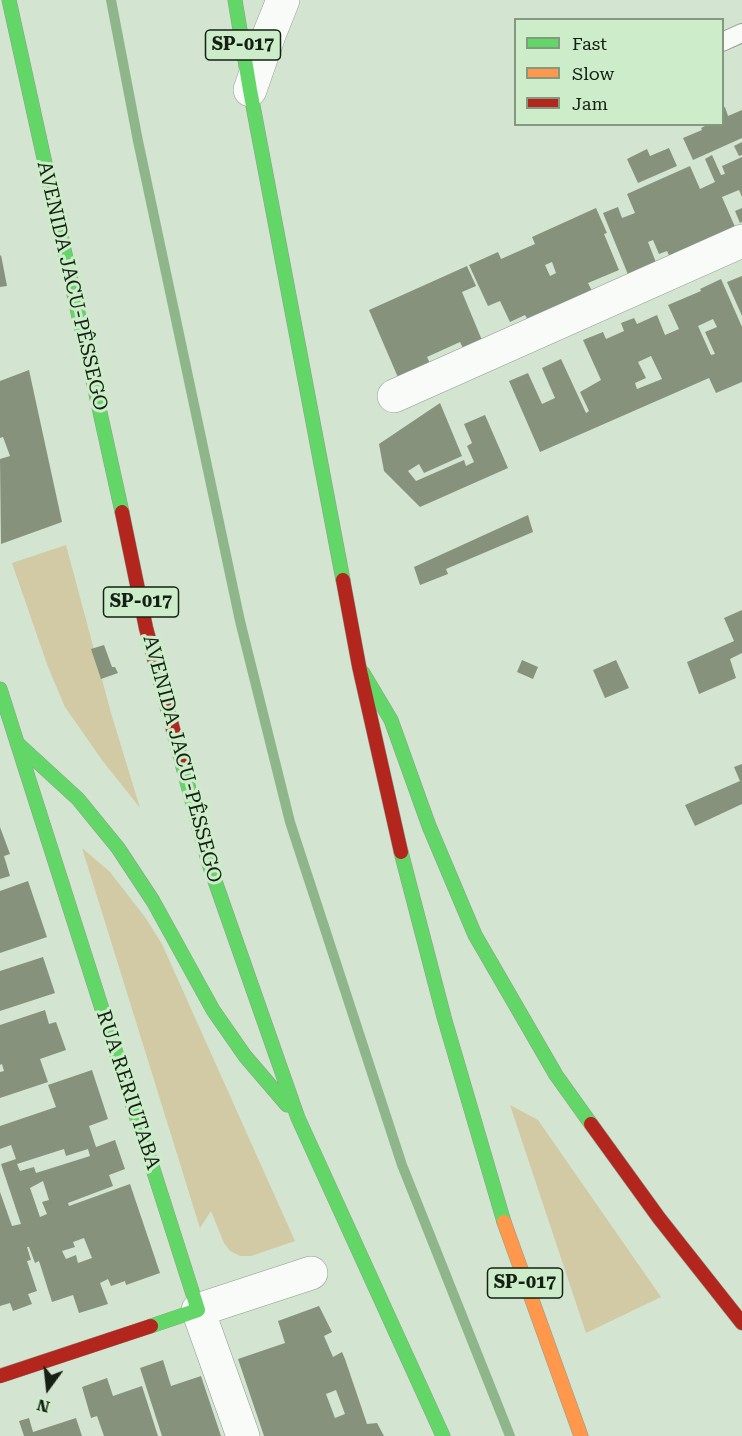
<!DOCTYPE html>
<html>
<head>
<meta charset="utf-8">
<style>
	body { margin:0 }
	#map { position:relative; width:742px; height:1436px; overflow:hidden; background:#d3e4d1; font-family:"Roboto Serif",serif }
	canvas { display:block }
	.legend { position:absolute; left:514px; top:18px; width:210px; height:108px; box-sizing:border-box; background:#cdecc9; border:2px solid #839a81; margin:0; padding:8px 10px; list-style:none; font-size:18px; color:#152014 }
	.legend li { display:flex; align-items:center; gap:12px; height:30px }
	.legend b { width:30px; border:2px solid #839a81 }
	.north { position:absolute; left:18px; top:1358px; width:60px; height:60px; -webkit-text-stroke:4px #cdecc9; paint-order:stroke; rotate:195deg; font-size:16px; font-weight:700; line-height:24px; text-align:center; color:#152014 }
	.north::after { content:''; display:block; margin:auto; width:21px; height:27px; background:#152014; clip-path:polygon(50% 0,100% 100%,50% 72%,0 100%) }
</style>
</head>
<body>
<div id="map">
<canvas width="742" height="1436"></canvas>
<ul class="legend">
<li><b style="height:8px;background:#63d668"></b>Fast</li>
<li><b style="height:8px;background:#ff974d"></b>Slow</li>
<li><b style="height:8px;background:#b3261e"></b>Jam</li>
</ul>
<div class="north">N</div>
</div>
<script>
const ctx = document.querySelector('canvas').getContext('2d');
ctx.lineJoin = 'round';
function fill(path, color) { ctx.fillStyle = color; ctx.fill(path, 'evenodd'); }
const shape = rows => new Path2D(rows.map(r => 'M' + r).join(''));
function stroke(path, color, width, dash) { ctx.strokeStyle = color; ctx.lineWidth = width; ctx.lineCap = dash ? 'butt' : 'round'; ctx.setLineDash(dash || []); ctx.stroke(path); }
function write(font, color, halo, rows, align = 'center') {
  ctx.font = font + ' "Roboto Serif",serif'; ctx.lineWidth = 6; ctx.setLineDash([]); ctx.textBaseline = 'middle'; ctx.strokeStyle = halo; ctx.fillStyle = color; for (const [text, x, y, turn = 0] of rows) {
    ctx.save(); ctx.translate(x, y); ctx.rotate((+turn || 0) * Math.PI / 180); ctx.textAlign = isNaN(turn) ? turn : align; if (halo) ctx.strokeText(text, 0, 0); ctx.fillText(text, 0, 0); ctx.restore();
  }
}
fill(shape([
	[66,545,111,713,140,808,102,760,65,707,48,667,12,563],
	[82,848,110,872,145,917,162,944,295,1241,251,1256,240,1256,230,1251,224,1243,211,1211,200,1228],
	[510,1105,538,1120,661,1297,586,1333]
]), '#d2caa4');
stroke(shape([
	[111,0,138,141,240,621,290,822,402,1165,510,1436]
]), '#8fb68b', 10);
fill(shape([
	[725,107,728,116,742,110,742,138,693,160,683,138,702,130,701,128,709,124,722,124,722,108],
	[742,142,742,155,739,156,734,146],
	[669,148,677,166,638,183,627,159,647,149,650,156],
	[712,155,721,175,725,174,722,166,742,157,742,197,739,190,722,197,739,236,674,266,667,251,659,254,653,240,648,242,657,265,629,277,603,213,618,207,622,218,635,213,627,194,690,166,700,189,715,182,705,159],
	[596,208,607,233,604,234,619,270,588,283,594,295,528,320,525,315,510,322,500,301,488,306,469,265,498,252,501,259,535,244,532,237],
	[552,262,556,273,550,276,545,265],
	[742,208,742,222,740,223,735,211],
	[1,255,7,286,0,287,0,256],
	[467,266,476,286,462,292,484,345,465,352,460,342,427,357,435,374,403,389,369,310],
	[742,276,742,316,727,282],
	[721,279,742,327,742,382,716,393,709,378,540,452,509,381,528,373,542,404,555,398,542,368,561,359,586,413,589,411,580,392,601,380,583,340,603,332,606,339,624,331,621,323,634,318,637,324,657,315,665,335,679,329,668,305,701,291,700,289],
	[713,319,717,327,705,332,715,354,711,355,698,326],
	[651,356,662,379,637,389,635,383,646,378,638,362],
	[29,370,62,522,1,544,0,459,10,456,3,437,0,438,0,381],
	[440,403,462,456,424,473,419,464,408,471,416,481,464,460,466,466,474,462,467,446,472,443,464,424,485,415,508,468,420,507,384,471,379,444],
	[528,515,533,532,446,569,448,574,420,585,414,567],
	[742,610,742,653,730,659,736,678,699,694,687,662,734,641,724,618],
	[104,645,112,667,115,667,118,673,101,679,91,649],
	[522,660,538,667,533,679,517,672],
	[616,660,629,688,605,698,593,670],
	[742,764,742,804,695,826,685,805,740,781,734,767],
	[0,827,10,854,4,856,10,876,0,879],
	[28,881,47,937,0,953,0,891],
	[43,957,55,993,0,1011,0,971],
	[45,1010,49,1024,56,1022,66,1050,40,1059,48,1082,0,1098,0,1072,4,1071,2,1064,0,1065,0,1025],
	[92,1070,108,1119,89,1126,96,1147,115,1140,125,1169,109,1175,113,1186,68,1203,69,1206,130,1184,160,1273,126,1285,125,1281,111,1286,108,1279,100,1283,108,1304,79,1313,73,1295,52,1302,39,1261,35,1263,29,1247,27,1247,31,1260,27,1261,37,1291,28,1294,32,1304,13,1311,10,1303,0,1306,0,1192,12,1226,21,1224,1,1164,16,1159,11,1145,0,1149,0,1126,56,1107,48,1085],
	[64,1149,66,1156,88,1149,90,1156,36,1173,34,1167,20,1171,17,1164],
	[43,1181,49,1200,42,1202,47,1214,40,1217,30,1188],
	[84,1238,92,1258,78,1263,76,1255,66,1259,62,1251,75,1247,73,1242],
	[319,1306,332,1332,324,1336,333,1357,342,1352,345,1359,367,1424,377,1423,384,1436,264,1436,238,1359,285,1343,278,1321],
	[336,1390,345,1414,335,1418,326,1394],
	[163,1360,171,1386,201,1376,221,1436,162,1436,140,1368],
	[107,1378,113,1396,142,1386,158,1436,104,1436,97,1416,91,1418,82,1387],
	[29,1418,33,1432,76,1418,82,1436,24,1436,19,1421]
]), '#87927c');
const lane = shape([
	[722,42,742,33]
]);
const street = shape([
	[250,90,269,35,283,0],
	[394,396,742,241],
	[243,1436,198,1310,311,1273]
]);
const fast = shape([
	[9,0,122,512],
	[235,0,250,90,343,580],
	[363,673,391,720,429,826,475,935,556,1075,591,1124],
	[0,689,198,1310,151,1326],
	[17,743,78,799,118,848,153,901,213,1010,245,1056,287,1105],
	[182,763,209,864,298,1118,443,1436],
	[401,852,444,1017,504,1222]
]);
const slow = shape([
	[504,1222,581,1436]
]);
const jam = shape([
	[122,512,146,628,182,763],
	[343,580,359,666,401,852],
	[591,1124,659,1218,742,1323],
	[0,1376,151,1326]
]);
stroke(lane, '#8f9c8e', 20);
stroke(street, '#8f9c8e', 34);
stroke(fast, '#8f9c8e', 15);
stroke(slow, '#8f9c8e', 15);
stroke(jam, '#8f9c8e', 15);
stroke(lane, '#f8fbf8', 18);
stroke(street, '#f8fbf8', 33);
stroke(fast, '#63d668', 14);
stroke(slow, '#ff974d', 14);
stroke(jam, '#b3261e', 14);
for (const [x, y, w] of [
	[243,45,75],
	[141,602,75],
	[525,1283,75]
]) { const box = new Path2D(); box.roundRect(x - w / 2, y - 15, w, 30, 4.5); ctx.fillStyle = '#cdecc9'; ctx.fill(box); stroke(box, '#152014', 1.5); }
write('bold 18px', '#152014', null, [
	["SP-017",243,45],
	["SP-017",141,602],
	["SP-017",525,1283]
]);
write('20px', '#152014', '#cdecc9', [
	["AVENIDA JACU-PÊSSEGO",72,286,77],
	["AVENIDA JACU-PÊSSEGO",182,759,75],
	["RUA RERIUTABA",128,1090,72]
]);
</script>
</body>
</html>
